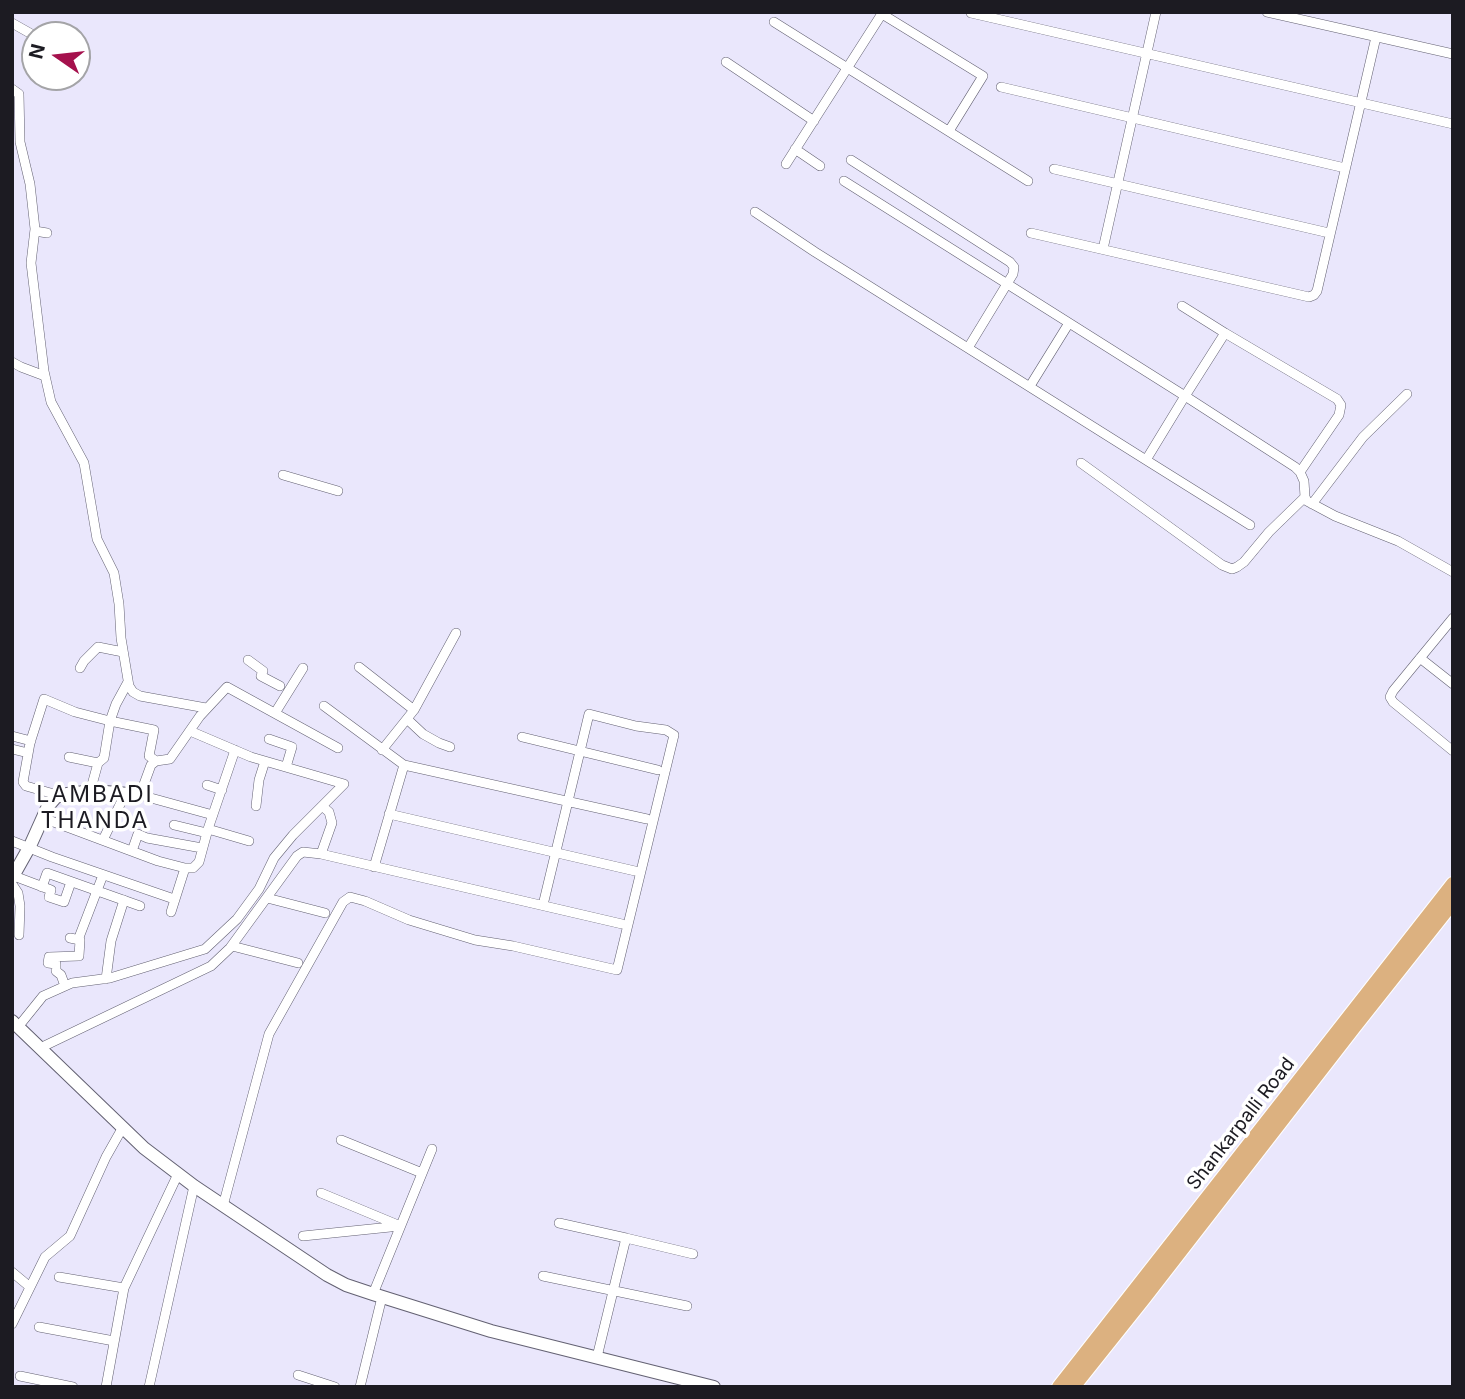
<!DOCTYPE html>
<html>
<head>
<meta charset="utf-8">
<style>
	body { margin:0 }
	#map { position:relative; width:1465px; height:1399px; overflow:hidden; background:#eae7fc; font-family:Inter,sans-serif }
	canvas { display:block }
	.frame { position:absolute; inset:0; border:14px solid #1c1b22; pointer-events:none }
	.north { position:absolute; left:21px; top:21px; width:70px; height:70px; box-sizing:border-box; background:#fff; border:2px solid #a4a4a7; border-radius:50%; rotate:284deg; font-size:19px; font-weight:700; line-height:28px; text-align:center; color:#1c1b22 }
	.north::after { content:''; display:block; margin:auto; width:24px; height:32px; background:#a5114d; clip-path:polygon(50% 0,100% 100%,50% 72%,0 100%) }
</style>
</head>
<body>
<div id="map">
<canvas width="1465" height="1399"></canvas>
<div class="frame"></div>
<div class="north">N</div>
</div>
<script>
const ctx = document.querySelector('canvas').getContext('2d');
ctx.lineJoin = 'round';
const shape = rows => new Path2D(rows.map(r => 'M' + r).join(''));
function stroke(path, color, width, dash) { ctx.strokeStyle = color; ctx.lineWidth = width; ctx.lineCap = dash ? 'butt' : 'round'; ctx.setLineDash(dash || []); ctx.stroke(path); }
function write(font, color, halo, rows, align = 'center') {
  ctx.font = font + ' Inter,sans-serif'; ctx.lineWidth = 7; ctx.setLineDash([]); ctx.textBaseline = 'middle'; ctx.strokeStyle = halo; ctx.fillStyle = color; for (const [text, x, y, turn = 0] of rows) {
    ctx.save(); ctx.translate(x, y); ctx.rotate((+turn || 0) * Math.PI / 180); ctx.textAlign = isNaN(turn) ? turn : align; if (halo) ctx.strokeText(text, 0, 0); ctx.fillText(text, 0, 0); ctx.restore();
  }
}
const minor = shape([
	[1267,12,1453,54],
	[971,13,1453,124],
	[882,14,983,76,949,131],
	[774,22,1028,181],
	[12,23,35,36],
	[726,62,814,121],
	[1001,87,1345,168],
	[12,89,19,94,20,142,30,184,35,229,31,263,44,371,51,402,84,463,97,539,114,573,119,604,121,638,129,686,133,692,140,696,206,708],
	[795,149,820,166],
	[851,160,1010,262,1014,267,1013,274,968,348],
	[786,164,883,12],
	[1054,169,1329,233],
	[844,181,1185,396,1225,333,1337,399,1341,405,1339,415,1300,472],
	[755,212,815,252,1146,460,1185,396,1295,467,1300,472,1304,481,1305,497,1307,501,1335,516,1398,541,1453,572],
	[35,231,47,233],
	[1031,233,1309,297,1314,295,1317,291,1376,37],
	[1103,249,1156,12],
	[1182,306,1225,333],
	[12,362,21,367,45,376],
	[1030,386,1069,323],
	[1146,460,1250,525],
	[1081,463,1222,565,1232,569,1237,567,1244,562,1269,532,1305,497],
	[283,475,338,491],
	[1312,504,1363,437,1407,394],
	[1453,618,1393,691,1390,697,1393,702,1453,751],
	[1420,658,1453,684],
	[248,660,263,671,261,676,280,686],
	[359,667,414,710],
	[80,668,84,661,98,647,123,652],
	[324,706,404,765],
	[275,713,303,668],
	[407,719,423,734,439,743,450,747],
	[12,736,31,741],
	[522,737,658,770],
	[269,739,292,747,286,767],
	[12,749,28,753],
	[382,750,414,710,456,633],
	[69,757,98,763,104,758,110,721,154,730,149,756,156,761],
	[207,785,222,790],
	[90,792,98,763],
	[56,797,54,794,26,786,23,782,30,743,44,699,75,712,110,721,116,704,128,682],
	[256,806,259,780,265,761],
	[389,814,635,871],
	[213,815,140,795,151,765,156,761,170,759,200,716,227,687,338,748],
	[43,818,158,861,185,868,193,868,199,862,208,829,235,750],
	[174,825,207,833],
	[208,829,249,841],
	[103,840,125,794],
	[12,841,52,857,174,899],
	[132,851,138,834,147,838,202,848],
	[321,854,332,823,329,812,322,806],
	[374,867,404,765,647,819],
	[14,876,51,890,49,897,64,902,71,882],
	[12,884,18,893,20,906,19,935],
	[42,887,47,873,140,906],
	[267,898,325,913],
	[171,912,185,868],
	[78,940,103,875],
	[232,946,298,963],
	[106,979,111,941,124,900],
	[65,986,61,975,56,971,56,964,48,963,49,957,79,956,80,940,70,938],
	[18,1027,43,996,72,983,110,978,205,949,237,919,259,889,274,858,293,835,344,784,251,757,190,731],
	[40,1048,211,966,230,948,297,856,303,852,321,854,622,924],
	[341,1140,422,1173],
	[321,1193,398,1225],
	[223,1206,269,1034,343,902,350,897,365,901,409,920,475,940,513,946,617,970,674,735,666,730,636,726,589,714,543,905],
	[559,1223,626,1238,597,1357],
	[303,1236,400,1226],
	[626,1238,693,1254],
	[12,1272,30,1287],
	[543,1276,687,1306],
	[59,1277,124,1288],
	[373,1294,432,1149],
	[12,1324,45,1257,70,1236,106,1157,123,1127],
	[39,1327,114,1341],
	[298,1375,335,1387],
	[20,1376,73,1387],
	[106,1387,124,1288,178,1174],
	[149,1387,194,1186],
	[360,1387,382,1297]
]);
const tertiary = shape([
	[12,878,30,846,48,806,56,797,67,794,94,791,140,795]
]);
const secondary = shape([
	[12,1021,144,1148,194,1186,327,1275,346,1285,373,1294,491,1331,714,1387]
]);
const primary = shape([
	[1059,1387,1453,884],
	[1073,1387,1144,1298,1354,1027,1453,902]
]);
stroke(minor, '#636172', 10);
stroke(tertiary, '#636172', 14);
stroke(secondary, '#636172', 14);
stroke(primary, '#fff', 16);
stroke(minor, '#fff', 9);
stroke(tertiary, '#fff', 12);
stroke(secondary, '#fff', 12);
stroke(primary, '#dcb180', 14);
write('19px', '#1c1b22', '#fff', [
	["Shankarpalli Road",1241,1124,-52]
]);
ctx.letterSpacing = '2px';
write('23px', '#1c1b22', '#fff', [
	["LAMBADI",95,795],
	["THANDA",95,821]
]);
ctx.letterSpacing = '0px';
</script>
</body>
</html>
